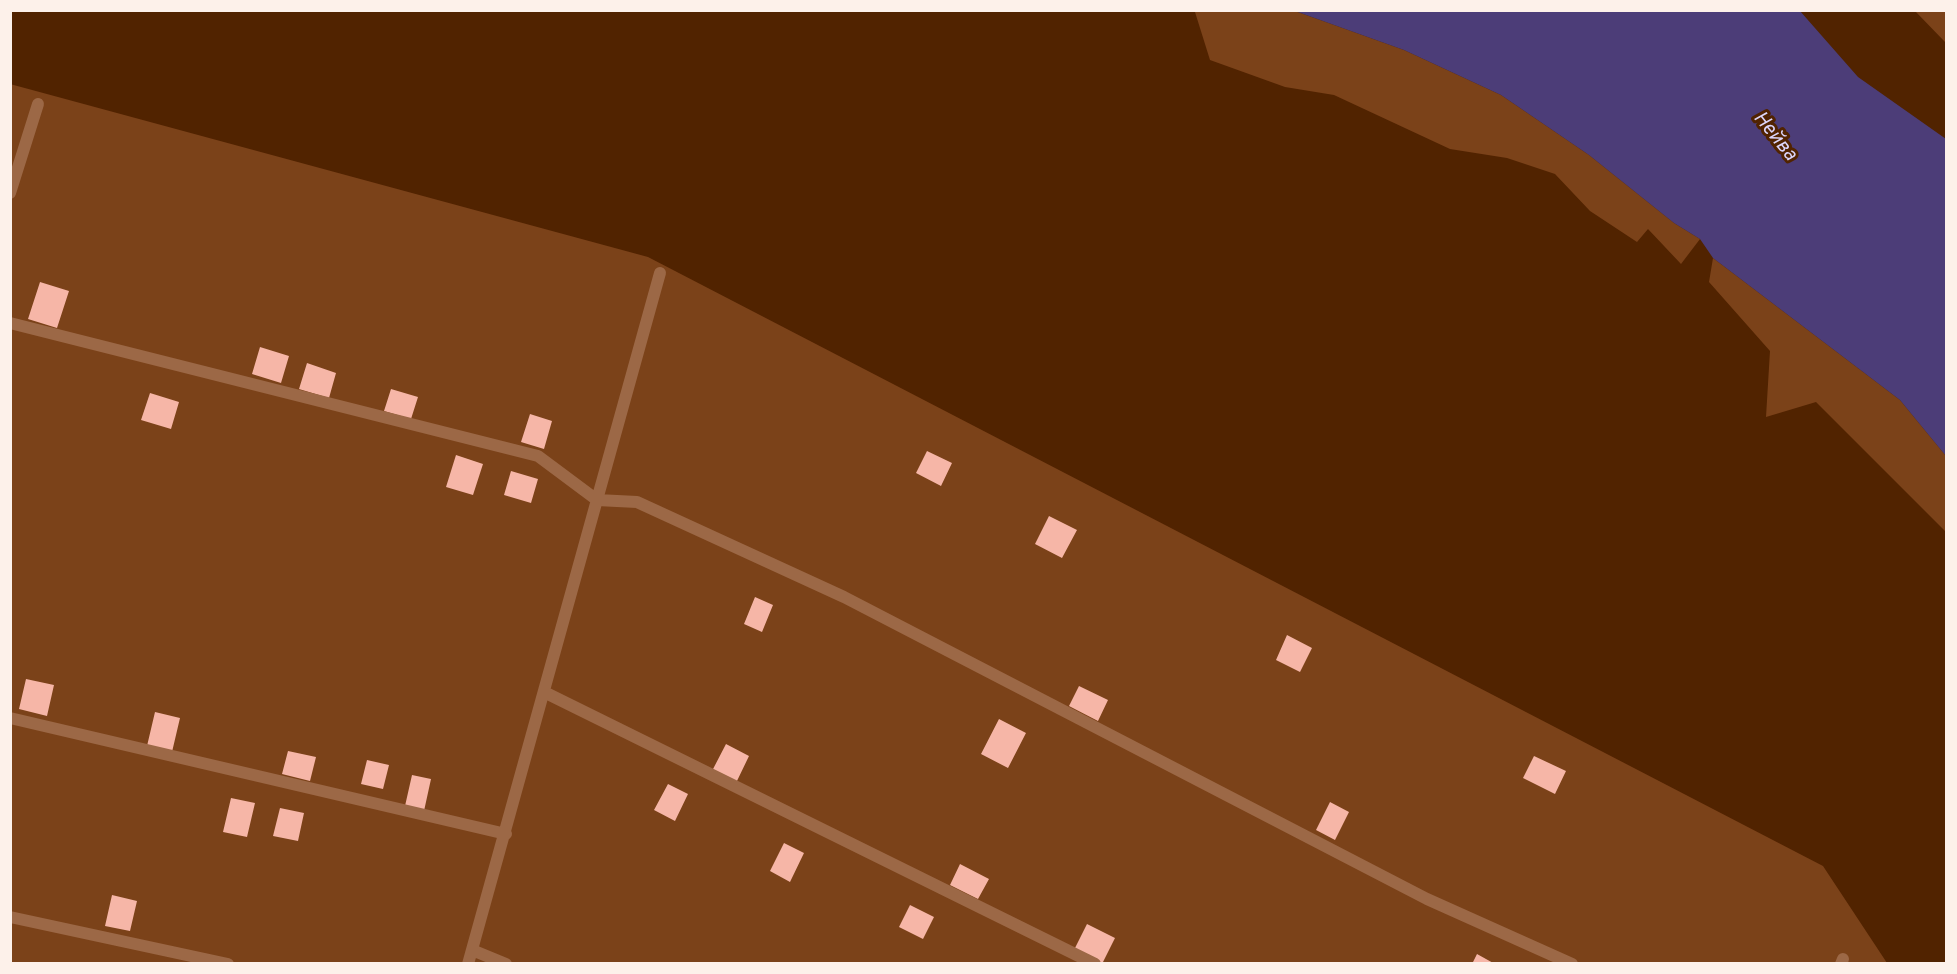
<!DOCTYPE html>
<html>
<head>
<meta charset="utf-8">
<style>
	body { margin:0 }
	#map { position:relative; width:1957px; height:974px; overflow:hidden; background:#512300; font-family:Overpass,sans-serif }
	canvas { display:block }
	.frame { position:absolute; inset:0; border:12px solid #fdf1ea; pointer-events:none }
</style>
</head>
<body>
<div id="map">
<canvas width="1957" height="974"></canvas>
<div class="frame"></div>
</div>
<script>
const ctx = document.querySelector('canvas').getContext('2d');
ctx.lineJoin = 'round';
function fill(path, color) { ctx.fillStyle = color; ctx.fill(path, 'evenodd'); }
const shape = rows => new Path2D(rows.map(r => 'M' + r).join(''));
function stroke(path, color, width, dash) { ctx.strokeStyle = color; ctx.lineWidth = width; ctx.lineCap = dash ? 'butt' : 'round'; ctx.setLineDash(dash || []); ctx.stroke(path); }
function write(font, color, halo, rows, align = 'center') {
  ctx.font = font + ' Overpass,sans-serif'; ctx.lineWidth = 6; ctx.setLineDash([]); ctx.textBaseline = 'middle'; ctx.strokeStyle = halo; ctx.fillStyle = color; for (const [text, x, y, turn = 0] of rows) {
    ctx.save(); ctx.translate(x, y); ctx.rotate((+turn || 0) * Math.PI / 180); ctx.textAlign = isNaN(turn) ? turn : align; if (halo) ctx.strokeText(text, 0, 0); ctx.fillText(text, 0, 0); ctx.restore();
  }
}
fill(shape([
	[1191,11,1295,11,1404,50,1501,95,1589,155,1674,223,1700,239,1681,264,1648,229,1637,242,1590,211,1555,174,1507,158,1450,149,1334,95,1285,87,1210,60,1195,12],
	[1915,11,1946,11,1946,43],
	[10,84,648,257,1823,866,1887,963,11,963],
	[1713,258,1900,400,1946,456,1946,532,1816,402,1766,417,1770,351,1709,282]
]), '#7b4219');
fill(shape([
	[1295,11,1800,11,1858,77,1946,139,1946,456,1900,400,1713,258,1700,239,1674,223,1589,155,1501,95,1404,50]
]), '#4c3d78');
fill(shape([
	[40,282,69,291,57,328,28,319],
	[260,347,289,356,281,383,252,374],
	[307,363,336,373,329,398,299,389],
	[391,389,418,397,411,419,384,411],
	[150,393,179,402,171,429,141,420],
	[530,414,552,421,544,449,521,442],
	[927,451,952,463,941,486,916,473],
	[456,455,483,464,473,495,446,487],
	[511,471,538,479,531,503,504,495],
	[1049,516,1077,530,1062,558,1035,544],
	[755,597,773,605,762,632,744,624],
	[1287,635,1312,648,1300,672,1276,660],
	[26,679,54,685,47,716,19,709],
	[1079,686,1108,700,1098,721,1069,706],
	[155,712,180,718,172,752,147,746],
	[999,719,1026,733,1008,768,981,754],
	[726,744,749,756,736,783,712,771],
	[288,751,316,757,310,781,282,774],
	[1534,756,1566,771,1555,794,1523,778],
	[367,760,389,765,383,789,361,784],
	[412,775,431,779,424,811,405,806],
	[668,784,688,794,675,821,654,810],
	[231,798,255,803,247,837,223,832],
	[1330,802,1349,812,1335,840,1316,830],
	[280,808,304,813,298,841,273,836],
	[784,843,804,853,790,882,770,871],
	[960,864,989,879,978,899,950,885],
	[112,895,137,901,130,931,105,926],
	[910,905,934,917,923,939,899,927],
	[1087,924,1115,938,1102,964,1074,950],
	[1477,954,1495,964,1472,964]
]), '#f6b6a7');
stroke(shape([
	[10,193,38,104],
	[10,323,538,456,597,500,637,502,844,597,1427,899,1572,964],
	[544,692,1095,964],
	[10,718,506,834],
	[10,917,228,964],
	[472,950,506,964],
	[468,964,660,273],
	[1841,964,1843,959]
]), '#9c6846', 12);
write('italic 20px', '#dbd5fa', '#512300', [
	["Нейва",1774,137,51]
]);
</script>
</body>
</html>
